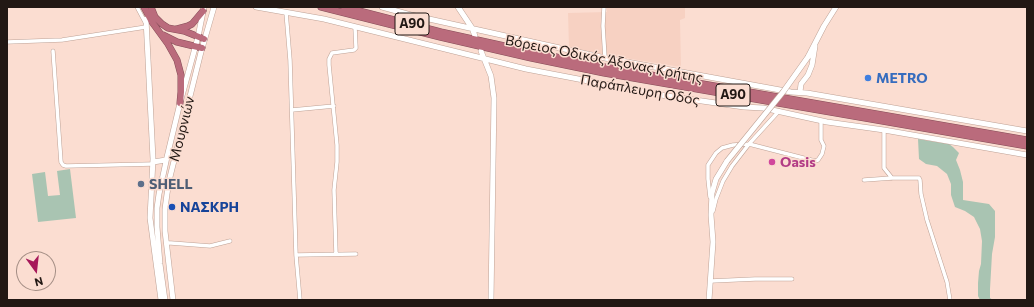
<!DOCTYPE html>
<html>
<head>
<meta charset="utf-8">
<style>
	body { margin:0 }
	#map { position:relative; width:1034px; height:307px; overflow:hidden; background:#fbddd1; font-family:Commissioner,sans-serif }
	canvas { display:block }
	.frame { position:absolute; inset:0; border:8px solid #221814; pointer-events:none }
	.north { position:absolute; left:16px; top:251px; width:40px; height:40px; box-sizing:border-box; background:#fbddd1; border:1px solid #a48e85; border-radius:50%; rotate:165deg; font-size:11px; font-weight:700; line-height:16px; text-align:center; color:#221814 }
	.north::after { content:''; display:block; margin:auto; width:14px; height:18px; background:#a6185a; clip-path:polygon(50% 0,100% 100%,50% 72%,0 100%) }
</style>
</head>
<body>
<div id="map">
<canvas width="1034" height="307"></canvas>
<div class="frame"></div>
<div class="north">N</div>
</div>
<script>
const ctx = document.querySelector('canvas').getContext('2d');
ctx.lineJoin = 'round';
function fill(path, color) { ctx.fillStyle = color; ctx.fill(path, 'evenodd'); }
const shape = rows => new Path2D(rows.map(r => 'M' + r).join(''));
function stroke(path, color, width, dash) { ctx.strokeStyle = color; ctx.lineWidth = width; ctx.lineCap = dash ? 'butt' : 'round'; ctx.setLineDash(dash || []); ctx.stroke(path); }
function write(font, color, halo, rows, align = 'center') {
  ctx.font = font + ' Commissioner,sans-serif'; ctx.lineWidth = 3; ctx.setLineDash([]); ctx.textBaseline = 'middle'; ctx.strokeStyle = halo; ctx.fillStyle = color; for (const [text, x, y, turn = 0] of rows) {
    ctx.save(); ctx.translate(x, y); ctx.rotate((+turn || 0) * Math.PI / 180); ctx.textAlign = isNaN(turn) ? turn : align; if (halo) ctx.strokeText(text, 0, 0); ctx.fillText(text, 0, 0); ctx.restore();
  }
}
fill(shape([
	[607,7,685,7,685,18,680,20,681,67,607,55,569,47,568,13,607,12]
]), '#f7d1c2');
fill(shape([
	[918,139,949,144,953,147,959,153,956,160,960,170,963,182,963,200,989,204,995,211,995,237,992,254,990,289,990,298,993,300,980,300,978,296,978,283,979,271,981,264,982,241,980,229,974,217,965,211,955,207,951,195,951,184,947,174,937,166,926,164,919,159],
	[70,169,76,218,38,222,32,174,45,172,48,196,60,195,57,171]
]), '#a9c4b2');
const street = shape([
	[137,7,145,22],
	[604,7,603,26,605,58],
	[286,12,290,60,296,255,300,300],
	[7,42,62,40,146,27],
	[53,51,61,162,63,165,66,166,153,164],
	[292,110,334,106],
	[884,130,884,168,892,178],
	[864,180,892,178,919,178,920,180,921,194,927,220,947,282,950,300],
	[710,197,708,179,708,165,716,153,722,148,733,145,749,144,815,161,818,160,822,154,824,146,821,140,821,121],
	[713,211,716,199,723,181,732,166,749,144,779,111],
	[166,243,171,243,210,246,230,241],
	[336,254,334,190,337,162,337,145,329,65,329,59,332,53,354,50,356,48,355,27],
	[296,255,356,254],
	[711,281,755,279,792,279]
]);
const secondary = shape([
	[256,7,324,19,526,69,667,96,744,107,763,108,827,122,884,130,1027,155],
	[382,7,411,15,605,58,791,92,807,93,1027,131],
	[458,7,472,28,475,36],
	[146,19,153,159,150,218,161,300],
	[481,51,491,76,494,98,491,300],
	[808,57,824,26,836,7],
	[800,92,801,84,808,75,812,65,815,46],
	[153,162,166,160],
	[165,300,160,264,157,227,157,208,159,194,167,157,180,103,198,37,204,7],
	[173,300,165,231,165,209,167,194,169,181,201,52,214,7],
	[709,300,713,242,711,215,712,193,716,179,727,161]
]);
const highway = shape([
	[144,7,152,22,168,44,177,60,181,75,181,92,180,103],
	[151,7,155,17,162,24,168,28,184,31,204,39],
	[321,7,440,37,531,58,604,73,1027,146],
	[344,7,441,32,532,52,605,67,1027,140],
	[177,29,188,26,192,24,203,11],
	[163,35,177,42,202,48]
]);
stroke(street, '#bea296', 4.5);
stroke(secondary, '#bea296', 6);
stroke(highway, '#854e58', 7);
stroke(street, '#fff', 3.5);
stroke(secondary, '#fff', 5);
stroke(highway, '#ba6b7c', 6);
const secondaryBridge = shape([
	[727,161,783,92,808,57]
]);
stroke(secondaryBridge, '#bea296', 6, []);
stroke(secondaryBridge, '#fff', 5);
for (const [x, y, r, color] of [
	[868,78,4,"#3f7fe0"],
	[772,162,4,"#d1479c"],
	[141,184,4,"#5c6f8a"],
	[172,207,4,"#1a4fb4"]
]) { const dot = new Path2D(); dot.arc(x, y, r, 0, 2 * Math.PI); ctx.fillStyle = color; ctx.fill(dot); stroke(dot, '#fbddd1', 1.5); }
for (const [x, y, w] of [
	[412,24,34],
	[733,95,34]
]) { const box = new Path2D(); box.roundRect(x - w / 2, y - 11, w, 22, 3); ctx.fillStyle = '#fbddd1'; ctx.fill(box); stroke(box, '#221814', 1); }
write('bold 13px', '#221814', null, [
	["Α90",412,24],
	["Α90",733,95]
]);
write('14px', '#221814', '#fbddd1', [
	["Βόρειος Οδικός Άξονας Κρήτης",604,59,11],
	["Παράπλευρη Οδός",640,90,10],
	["Μουρνιών",182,129,-76]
]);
write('bold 14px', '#366cbe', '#fbddd1', [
	["METRO",876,78]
], 'left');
write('bold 14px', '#b23c85', '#fbddd1', [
	["Oasis",780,162]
], 'left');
write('bold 14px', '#4e5e75', '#fbddd1', [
	["SHELL",149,184]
], 'left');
write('bold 14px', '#164399', '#fbddd1', [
	["ΝΑΣΚΡΗ",180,207]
], 'left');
</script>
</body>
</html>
